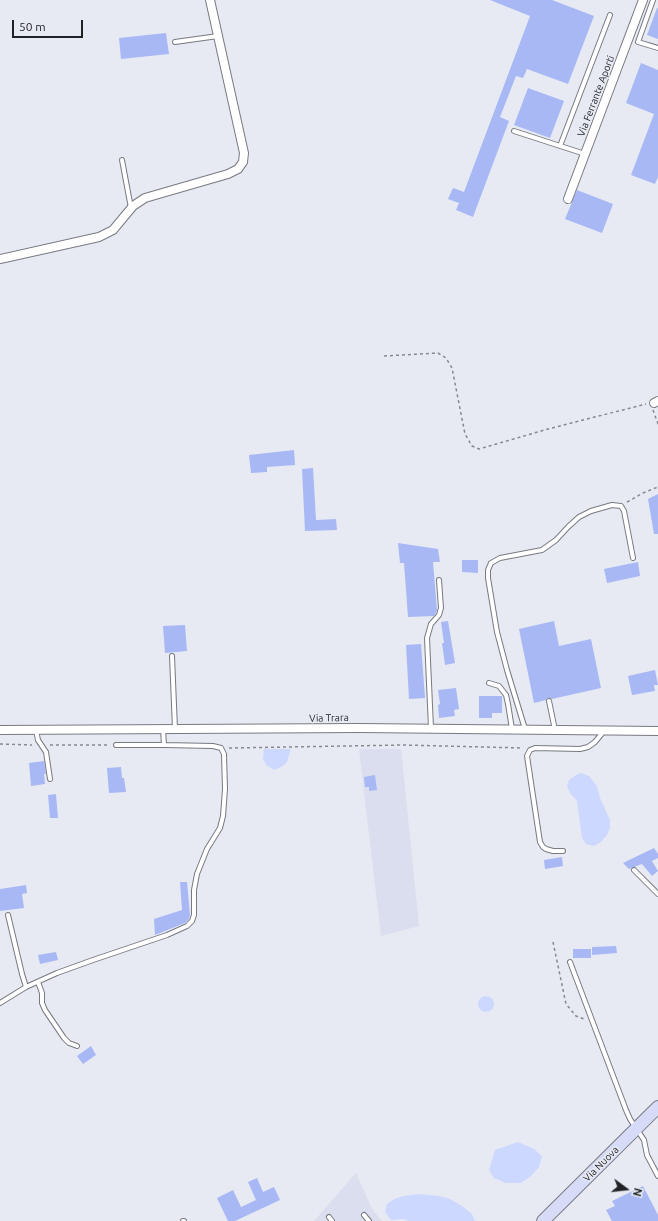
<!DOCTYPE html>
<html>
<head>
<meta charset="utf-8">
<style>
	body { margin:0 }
	#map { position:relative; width:658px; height:1221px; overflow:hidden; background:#e7eaf2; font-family:Ubuntu,sans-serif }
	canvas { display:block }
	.north { position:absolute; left:606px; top:1169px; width:40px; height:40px; -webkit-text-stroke:3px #e7eaf2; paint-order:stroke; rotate:105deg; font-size:11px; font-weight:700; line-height:16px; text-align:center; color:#212225 }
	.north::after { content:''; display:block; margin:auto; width:14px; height:18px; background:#212225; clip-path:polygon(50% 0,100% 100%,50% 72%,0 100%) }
	.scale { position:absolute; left:12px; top:20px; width:71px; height:18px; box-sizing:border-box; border:2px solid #212225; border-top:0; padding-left:5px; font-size:12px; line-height:14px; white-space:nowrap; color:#212225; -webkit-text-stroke:3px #e7eaf2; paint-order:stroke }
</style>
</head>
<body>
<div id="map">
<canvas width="658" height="1221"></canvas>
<div class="north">N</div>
<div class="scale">50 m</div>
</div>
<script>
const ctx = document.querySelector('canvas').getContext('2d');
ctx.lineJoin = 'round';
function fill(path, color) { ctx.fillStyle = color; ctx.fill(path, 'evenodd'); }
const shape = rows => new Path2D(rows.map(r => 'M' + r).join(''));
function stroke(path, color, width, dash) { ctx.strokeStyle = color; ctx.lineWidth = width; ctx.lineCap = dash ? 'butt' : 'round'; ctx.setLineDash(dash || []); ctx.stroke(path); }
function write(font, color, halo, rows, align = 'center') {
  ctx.font = font + ' Ubuntu,sans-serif'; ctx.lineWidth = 3; ctx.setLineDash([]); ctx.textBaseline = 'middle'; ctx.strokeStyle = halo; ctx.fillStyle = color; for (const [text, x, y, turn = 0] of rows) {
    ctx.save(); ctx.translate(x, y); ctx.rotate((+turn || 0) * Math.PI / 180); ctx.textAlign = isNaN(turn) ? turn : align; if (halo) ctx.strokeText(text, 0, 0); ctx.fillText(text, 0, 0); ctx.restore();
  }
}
fill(shape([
	[359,749,401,749,419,926,381,936],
	[356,1173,372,1209,382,1221,314,1221]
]), '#dadeee');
fill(shape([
	[264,749,291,749,287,762,283,766,274,770,266,765,263,759],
	[581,773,589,776,597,786,600,798,610,820,610,828,607,835,601,842,594,846,586,844,582,838,577,801,570,793,567,786,569,780,576,775],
	'478 1004a8 8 0 1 1 16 0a8 8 0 1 1-16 0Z',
	[518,1142,534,1149,542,1156,539,1167,531,1176,521,1183,506,1183,494,1178,489,1170,495,1150],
	[420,1194,439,1196,450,1199,462,1206,472,1214,475,1221,409,1221,403,1219,391,1220,385,1212,387,1204,394,1199,404,1196]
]), '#ccd8ff');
fill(shape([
	[490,0,552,0,594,16,568,84,527,69,523,78,516,76,500,117,509,121,473,217,456,210,459,203,448,199,453,188,464,192,530,16],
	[657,8,658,8,658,39,647,35],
	[166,33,169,54,121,59,119,38],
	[641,63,658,70,658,177,655,184,631,175,654,114,626,103],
	[528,88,564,101,550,138,514,125],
	[577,190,613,204,602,233,565,219],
	[294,450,295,465,267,467,267,472,251,473,249,455],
	[313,468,316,520,336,519,337,530,305,531,302,469],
	[658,494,658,534,654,534,648,499],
	[398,543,438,549,440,562,433,562,437,611,434,616,408,617,404,563,400,563],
	[462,560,478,560,478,573,462,572],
	[638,562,640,576,607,583,604,569],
	[448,621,455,663,445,665,442,643,444,643,441,622],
	[554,621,559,646,591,639,601,688,552,699,548,698,546,700,534,703,519,629],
	[185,625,187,651,165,653,163,626],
	[421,644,425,698,409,699,406,645],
	[655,670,658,685,654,685,655,691,632,695,628,676],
	[456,688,459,709,454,710,455,716,439,718,438,705,440,704,438,690],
	[479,696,502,696,502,713,492,713,492,718,479,718],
	[44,761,46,774,44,774,45,784,31,786,29,763],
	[121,767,122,778,124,778,126,792,109,793,107,768],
	[375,775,377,790,369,791,369,787,365,787,364,777],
	[56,794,58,818,50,818,48,795],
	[654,848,658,854,658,858,652,861,658,871,652,876,642,864,629,869,623,863],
	[562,857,563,866,545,869,544,860],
	[180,882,187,882,190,915,189,919,185,923,155,935,154,919,182,910],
	[26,885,27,893,22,894,24,908,0,911,0,889],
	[616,946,617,953,592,955,592,947],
	[573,949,591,949,591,958,573,958],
	[56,952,58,960,40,964,38,955],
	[91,1046,96,1055,83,1064,77,1056],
	[257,1178,263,1192,274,1187,280,1200,235,1221,228,1221,217,1198,233,1190,241,1207,256,1200,248,1182],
	[643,1186,658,1215,658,1221,612,1221,606,1210,615,1206,612,1201]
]), '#a8b8f5');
const service = shape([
	[653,0,638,42,658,48],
	[175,42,218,36],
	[514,131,585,154],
	[560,146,610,15],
	[122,160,131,208],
	[172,656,175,729],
	[489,683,499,686,506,695,508,704,512,729],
	[549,701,555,730],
	[431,728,427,638,431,624,439,615,441,608,439,580],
	[525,729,507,670,497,632,488,578,488,570,491,563,500,558,542,550,556,540,568,527,579,517,591,511,612,505,621,506,624,511,633,558],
	[36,730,38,740,46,752,50,779],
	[116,745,164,745],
	[563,851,553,851,546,849,543,847,540,842,527,756,530,750,535,748,580,749,588,747,595,742,604,731],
	[634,870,658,894],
	[8,915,22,974,26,987],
	[570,962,626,1110,630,1119,644,1140,647,1155,658,1176],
	[38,982,42,993,42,1003,45,1010,64,1038,69,1043,77,1046],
	[0,1003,26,987,57,973,93,960,167,935,187,926,192,921,194,915,194,890,197,874,207,849,220,828,223,816,225,789,224,754,221,748,213,746,164,745,163,729],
	[364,1215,369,1221],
	[329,1217,332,1221],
	[183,1221,184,1221]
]);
const minor = shape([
	[568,199,643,0],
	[0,259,99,237,113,230,133,206,145,198,228,174,238,169,243,162,244,153,210,0],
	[654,403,658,401],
	[0,730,359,728,658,731]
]);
const secondary = shape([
	[543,1221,658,1107]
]);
stroke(service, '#787a82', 6);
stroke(minor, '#787a82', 10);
stroke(secondary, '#787a82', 14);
stroke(shape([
	[384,356,438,353,446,358,452,368,465,434,472,446,479,449,548,429,646,404],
	[653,410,658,424],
	[627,502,643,493,658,487],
	[0,744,32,745],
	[50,745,110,745],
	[229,748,404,745,523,748],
	[553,942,566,1004,576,1016,584,1019]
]), '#87898f', 1.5, [3, 3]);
stroke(service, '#fff', 4);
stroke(minor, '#fff', 8);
stroke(secondary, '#d6dcf8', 12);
write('10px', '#212225', '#e7eaf2', [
	["Via Ferrante Aporti",596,96,-69],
	["Via Trara",329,718,-1],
	["Via Nuova",601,1164,-45]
]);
</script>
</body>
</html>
